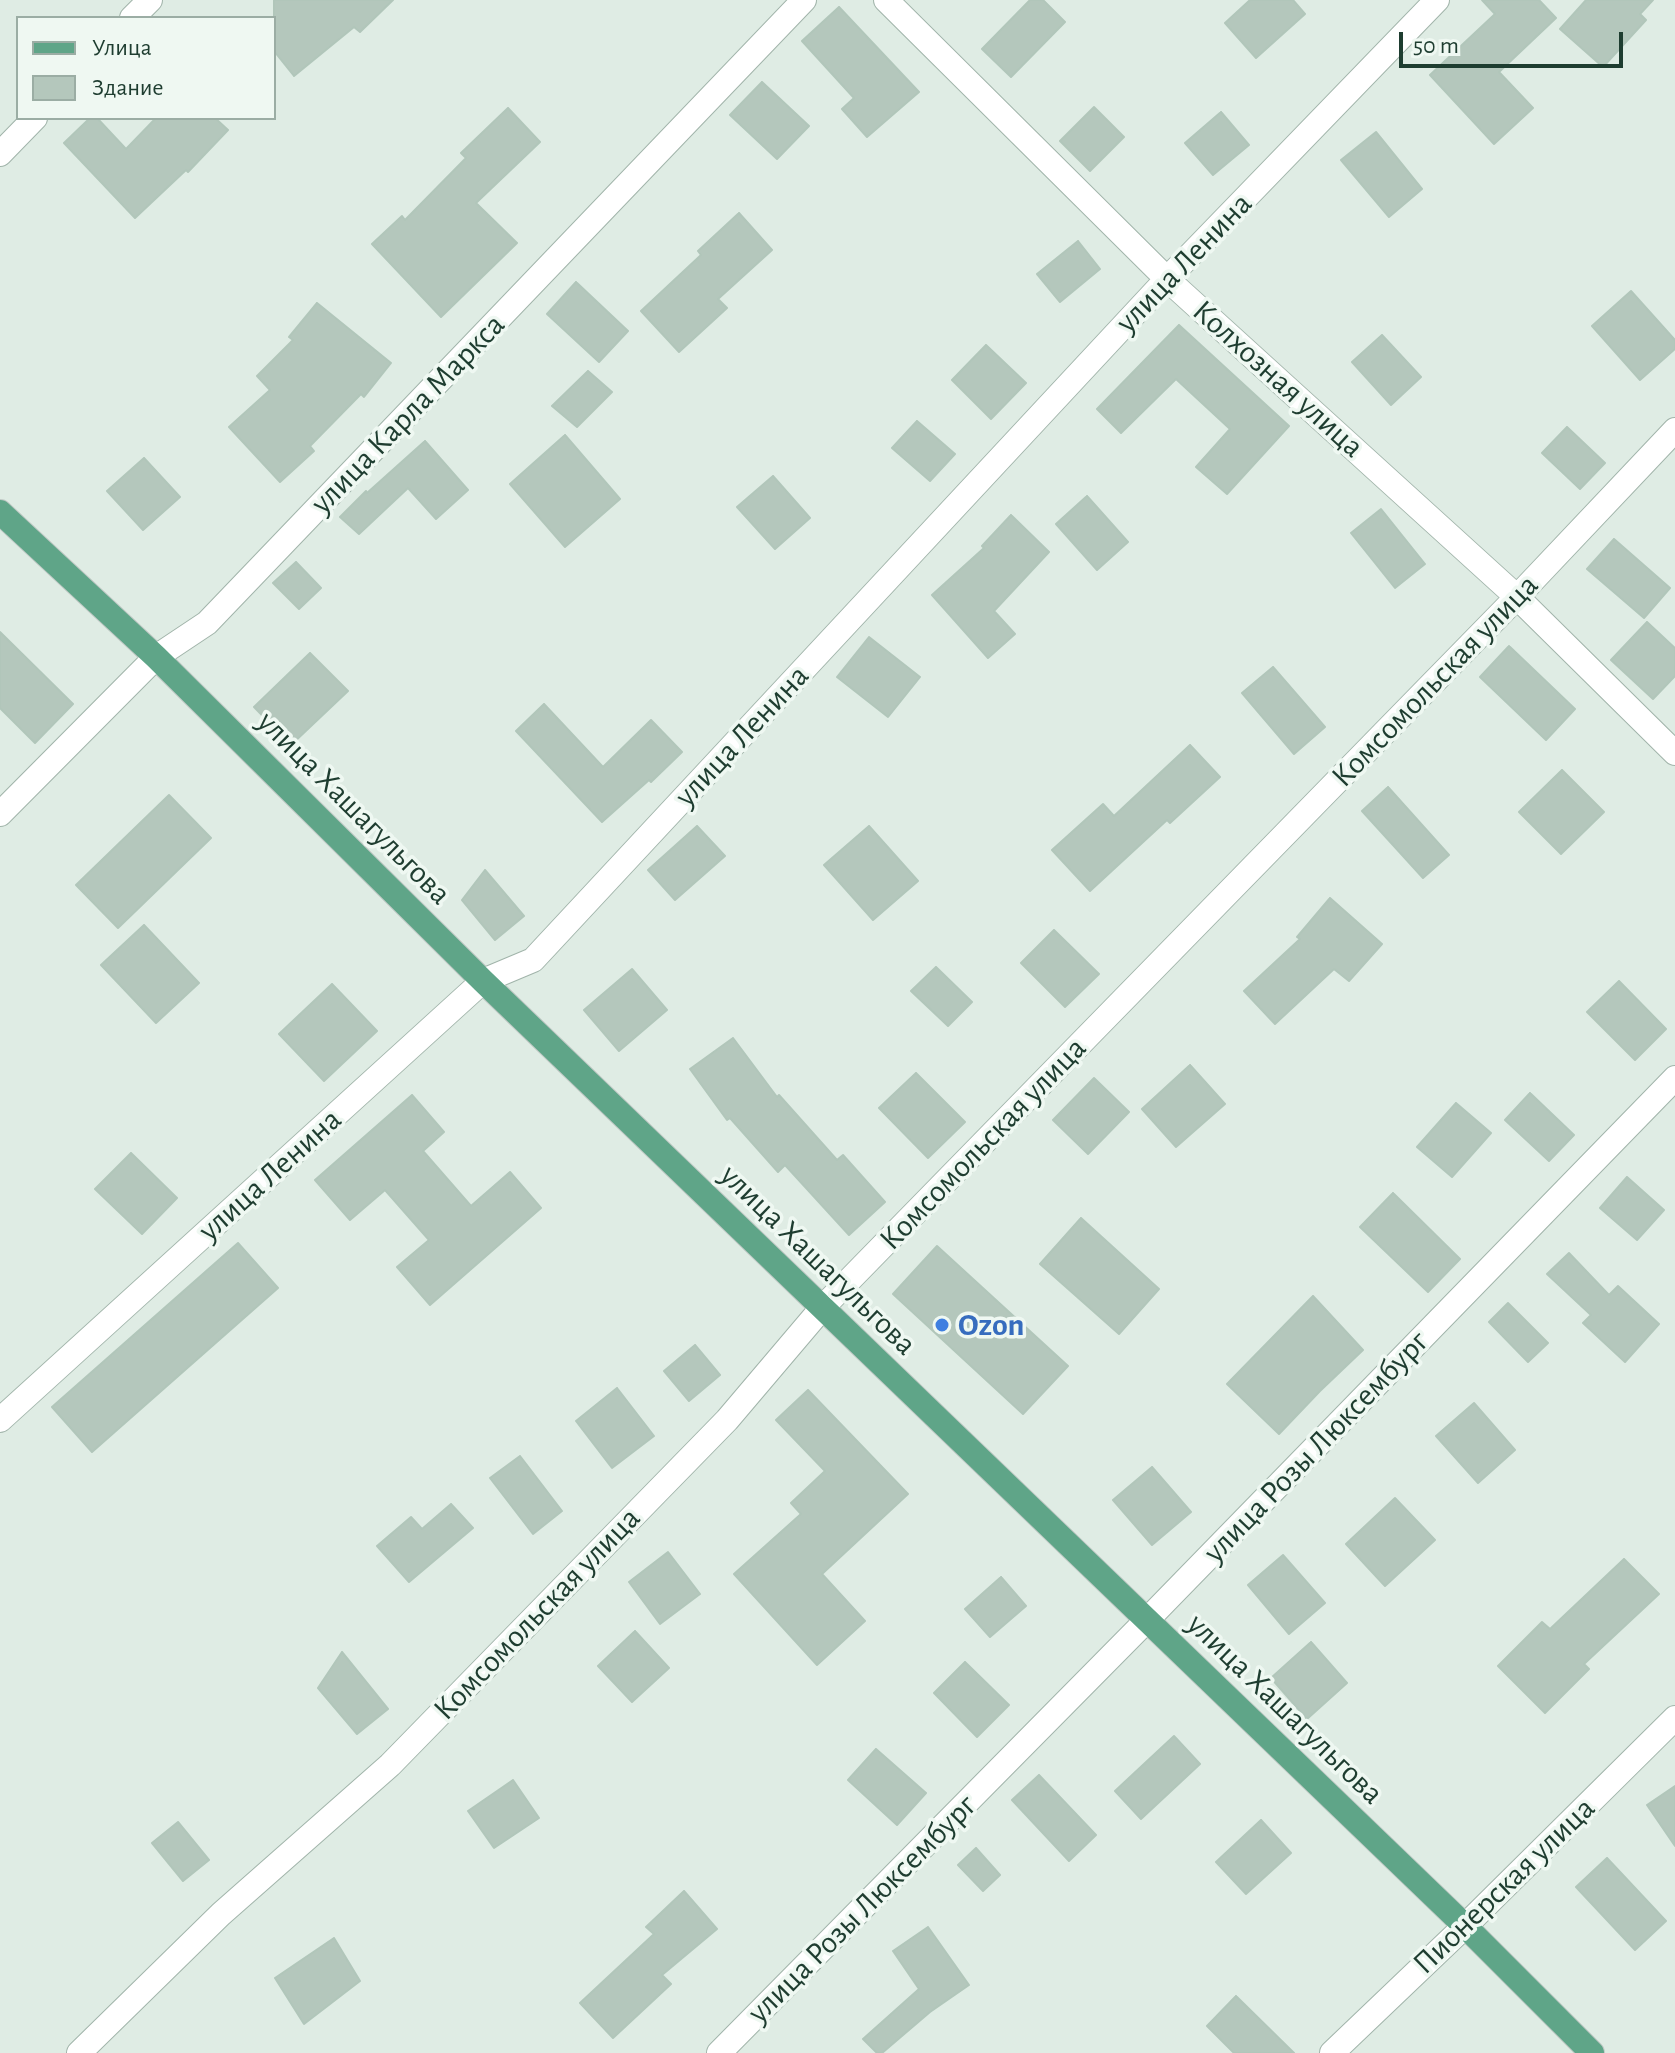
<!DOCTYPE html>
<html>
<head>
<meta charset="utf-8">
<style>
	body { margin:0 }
	#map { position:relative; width:1675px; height:2053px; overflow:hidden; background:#dfece4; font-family:"Alegreya Sans",sans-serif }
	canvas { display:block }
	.legend { position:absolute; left:16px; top:16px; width:260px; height:104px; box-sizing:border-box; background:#eff8f2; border:2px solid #9bada4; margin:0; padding:10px 14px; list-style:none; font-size:24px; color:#1e3d30 }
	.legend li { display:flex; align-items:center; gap:16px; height:40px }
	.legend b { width:40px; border:2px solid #9bada4 }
	.scale { position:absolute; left:1399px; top:32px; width:224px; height:36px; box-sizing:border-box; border:4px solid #1e3d30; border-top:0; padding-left:10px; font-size:24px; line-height:28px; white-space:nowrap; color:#1e3d30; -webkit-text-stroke:6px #eff8f2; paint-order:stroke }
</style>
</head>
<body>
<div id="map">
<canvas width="1675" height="2053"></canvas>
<ul class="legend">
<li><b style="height:10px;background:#5fa588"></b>Улица</li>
<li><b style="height:22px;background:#b4c7bc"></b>Здание</li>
</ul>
<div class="scale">50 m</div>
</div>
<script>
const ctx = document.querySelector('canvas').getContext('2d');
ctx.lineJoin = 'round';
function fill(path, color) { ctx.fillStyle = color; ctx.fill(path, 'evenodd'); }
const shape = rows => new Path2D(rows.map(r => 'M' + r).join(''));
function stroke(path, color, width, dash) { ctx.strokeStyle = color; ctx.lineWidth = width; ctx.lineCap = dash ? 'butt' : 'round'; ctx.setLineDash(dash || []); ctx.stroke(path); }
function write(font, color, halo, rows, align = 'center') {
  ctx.font = font + ' "Alegreya Sans",sans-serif'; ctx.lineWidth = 7; ctx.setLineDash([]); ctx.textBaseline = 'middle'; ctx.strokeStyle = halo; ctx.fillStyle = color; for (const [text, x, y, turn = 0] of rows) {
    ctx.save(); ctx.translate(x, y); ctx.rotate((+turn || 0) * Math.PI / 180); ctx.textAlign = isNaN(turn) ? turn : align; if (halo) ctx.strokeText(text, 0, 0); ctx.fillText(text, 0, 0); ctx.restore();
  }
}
const building = shape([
	[274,0,393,0,360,32,354,27,294,76,274,51,274,0],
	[1030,0,1043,0,1065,22,1011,77,982,49,1030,0],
	[1250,0,1293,0,1305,14,1256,58,1225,23,1250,0],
	[1482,0,1539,0,1556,18,1499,72,1533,108,1494,144,1430,75,1495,14,1482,0],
	[1586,0,1653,0,1640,14,1646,20,1603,67,1560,29,1586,0],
	[839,7,919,92,867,137,842,109,854,98,802,41,839,7],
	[762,82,809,126,777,159,730,115,762,82],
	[1094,107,1124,137,1090,171,1060,141,1094,107],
	[508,108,540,142,476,203,517,243,441,317,372,244,402,216,405,220,466,158,461,153,508,108],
	[1221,112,1249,145,1213,175,1185,143,1221,112],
	[90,118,97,118,126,149,156,118,215,118,228,130,188,172,186,170,135,218,64,143,90,118],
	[1376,132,1422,189,1389,217,1341,160,1376,132],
	[739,213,772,250,718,299,727,308,679,352,641,311,701,255,698,251,739,213],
	[1078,241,1100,269,1060,302,1037,274,1078,241],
	[576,282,628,331,599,362,547,314,576,282],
	[1631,291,1675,340,1675,349,1640,380,1592,326,1631,291],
	[317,303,391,363,364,397,361,394,310,446,314,451,280,482,229,427,270,390,257,376,293,340,289,337,317,303],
	[1179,325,1289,426,1227,494,1196,467,1230,429,1176,379,1121,433,1097,409,1179,325],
	[1382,335,1421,377,1391,405,1352,362,1382,335],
	[986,345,1026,383,991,419,952,380,986,345],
	[588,371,612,392,577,427,552,406,588,371],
	[917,421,955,454,930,481,892,448,917,421],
	[1567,427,1605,463,1580,489,1542,453,1567,427],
	[565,435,620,499,565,547,510,484,565,435],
	[425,441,468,490,436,519,408,488,359,534,340,517,366,491,367,493,425,441],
	[144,458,180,497,143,530,107,491,144,458],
	[773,476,810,518,775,549,737,507,773,476],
	[1087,496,1128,542,1097,570,1056,524,1087,496],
	[1381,509,1425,564,1395,588,1351,533,1381,509],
	[1011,515,1049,552,994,611,1015,634,988,658,932,595,984,548,982,546,1011,515],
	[1614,539,1670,588,1644,618,1587,569,1614,539],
	[296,562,321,588,299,609,273,583,296,562],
	[1647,622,1675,648,1675,676,1653,699,1611,660,1647,622],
	[0,632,73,704,35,743,0,708,0,632],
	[869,637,920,677,888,717,837,677,869,637],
	[1509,646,1575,709,1546,740,1480,677,1509,646],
	[310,653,348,691,291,745,254,707,310,653],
	[1273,667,1325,727,1294,754,1242,693,1273,667],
	[544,704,603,767,651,720,682,752,651,782,649,780,602,822,516,731,544,704],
	[1190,745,1220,777,1170,823,1167,820,1090,891,1052,850,1103,804,1114,816,1190,745],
	[1562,770,1604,812,1561,854,1519,812,1562,770],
	[1388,787,1449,855,1423,878,1362,811,1388,787],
	[169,795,211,838,118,928,76,885,169,795],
	[697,826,725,856,675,900,648,870,697,826],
	[869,826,918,881,873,920,824,865,869,826],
	[485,870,524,916,495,940,462,900,485,870],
	[1330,898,1382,944,1349,981,1334,969,1275,1024,1244,991,1300,939,1297,937,1330,898],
	[144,925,199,983,156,1023,101,965,144,925],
	[1054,930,1099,974,1065,1007,1021,963,1054,930],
	[936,967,972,1002,948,1026,911,991,936,967],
	[632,969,667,1010,619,1051,584,1010,632,969],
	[1619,981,1666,1029,1635,1060,1587,1012,1619,981],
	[332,984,377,1031,324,1081,279,1034,332,984],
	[733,1038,777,1097,779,1095,837,1160,843,1155,885,1202,849,1235,785,1165,778,1172,730,1118,727,1120,690,1069,733,1038],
	[1190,1065,1225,1104,1176,1147,1142,1109,1190,1065],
	[916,1073,965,1122,928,1158,879,1108,916,1073],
	[1094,1078,1129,1112,1088,1154,1053,1120,1094,1078],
	[1530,1093,1574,1135,1549,1161,1505,1120,1530,1093],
	[412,1095,444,1132,423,1151,471,1206,510,1172,541,1208,430,1305,397,1267,429,1240,385,1190,350,1220,315,1180,412,1095],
	[1456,1103,1491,1133,1452,1177,1417,1147,1456,1103],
	[131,1153,177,1198,142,1234,95,1189,131,1153],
	[1627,1177,1664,1210,1637,1240,1600,1208,1627,1177],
	[1393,1193,1460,1259,1428,1292,1360,1227,1393,1193],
	[1081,1218,1159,1289,1119,1334,1040,1264,1081,1218],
	[238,1243,278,1288,92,1452,52,1407,238,1243],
	[937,1246,1068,1366,1023,1414,893,1294,937,1246],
	[1569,1253,1609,1295,1618,1286,1659,1324,1625,1362,1583,1323,1591,1315,1547,1274,1569,1253],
	[1313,1296,1363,1350,1320,1391,1279,1434,1227,1384,1313,1296],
	[1508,1303,1548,1343,1528,1362,1489,1322,1508,1303],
	[695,1345,720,1375,689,1401,664,1371,695,1345],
	[617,1388,654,1436,612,1468,576,1421,617,1388],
	[808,1390,908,1494,822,1574,865,1621,817,1665,734,1574,801,1514,791,1503,825,1471,776,1420,808,1390],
	[1474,1403,1515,1450,1478,1483,1436,1436,1474,1403],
	[520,1456,562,1511,533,1534,490,1478,520,1456],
	[1152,1467,1191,1512,1152,1545,1113,1500,1152,1467],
	[1395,1498,1435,1540,1385,1586,1346,1544,1395,1498],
	[451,1504,473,1528,409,1582,377,1546,411,1517,422,1529,451,1504],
	[668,1552,700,1594,660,1624,629,1582,668,1552],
	[1283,1555,1325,1603,1289,1634,1248,1585,1283,1555],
	[1624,1559,1659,1594,1584,1664,1589,1669,1545,1713,1498,1666,1542,1622,1550,1629,1624,1559],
	[1001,1577,1026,1606,990,1637,965,1609,1001,1577],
	[635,1631,669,1668,632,1702,598,1666,635,1631],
	[1311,1642,1347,1683,1307,1719,1271,1678,1311,1642],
	[342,1652,388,1709,357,1734,318,1688,342,1652],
	[965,1662,1009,1705,977,1737,934,1693,965,1662],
	[1174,1736,1200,1764,1141,1819,1115,1791,1174,1736],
	[876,1749,926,1793,897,1825,848,1780,876,1749],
	[1039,1775,1096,1835,1069,1861,1012,1800,1039,1775],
	[513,1780,539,1818,494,1848,468,1811,513,1780],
	[1675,1786,1675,1846,1647,1805,1675,1786],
	[1261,1820,1291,1853,1246,1894,1216,1862,1261,1820],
	[178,1822,209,1860,183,1881,152,1843,178,1822],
	[976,1848,1000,1875,983,1891,958,1865,976,1848],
	[1607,1858,1666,1921,1635,1950,1576,1887,1607,1858],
	[684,1891,717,1929,662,1975,671,1984,613,2038,580,2003,654,1934,646,1927,684,1891],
	[928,1927,969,1985,930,2012,882,2053,877,2053,863,2039,919,1989,893,1951,928,1927],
	[334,1938,360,1981,304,2024,275,1978,334,1938],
	[1236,1996,1294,2053,1234,2053,1207,2026,1236,1996]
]);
fill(building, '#b4c7bc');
stroke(building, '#b1c6ba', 2);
const minor = shape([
	[886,0,1167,279,1517,597,1675,753],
	[132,18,150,0],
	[0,154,35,118],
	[0,814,156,657,207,623,804,0],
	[0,1420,483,981,533,960,1167,279,1437,0],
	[79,2053,221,1914,390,1765,727,1420,822,1308,1517,597,1675,430],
	[719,2053,1147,1620,1675,1078],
	[1332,2053,1465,1926,1675,1718]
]);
const major = shape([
	[0,512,156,657,483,981,1465,1926,1592,2053]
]);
stroke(minor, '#a1b4aa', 26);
stroke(major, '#c0c9c5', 26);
stroke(minor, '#fff', 24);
stroke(major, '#5fa588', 24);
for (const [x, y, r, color] of [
	[942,1325,8,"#3f7fe0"]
]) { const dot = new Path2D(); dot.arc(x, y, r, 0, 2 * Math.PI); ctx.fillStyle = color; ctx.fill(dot); stroke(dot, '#eff8f2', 3); }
write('32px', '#1e3d30', '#eff8f2', [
	["улица Ленина",1184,263,-46],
	["Колхозная улица",1278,379,42],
	["улица Карла Маркса",408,414,-46],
	["Комсомольская улица",1435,681,-46],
	["улица Ленина",742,736,-47],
	["улица Хашагульгова",354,808,45],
	["Комсомольская улица",983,1144,-46],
	["улица Ленина",270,1175,-42],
	["улица Хашагульгова",818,1260,44],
	["улица Розы Люксембург",1316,1447,-46],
	["Комсомольская улица",537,1614,-46],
	["улица Хашагульгова",1285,1709,44],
	["Пионерская улица",1504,1886,-44],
	["улица Розы Люксембург",862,1909,-45]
]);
write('bold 32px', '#366cbe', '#eff8f2', [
	["Ozon",958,1325]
], 'left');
</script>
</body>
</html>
